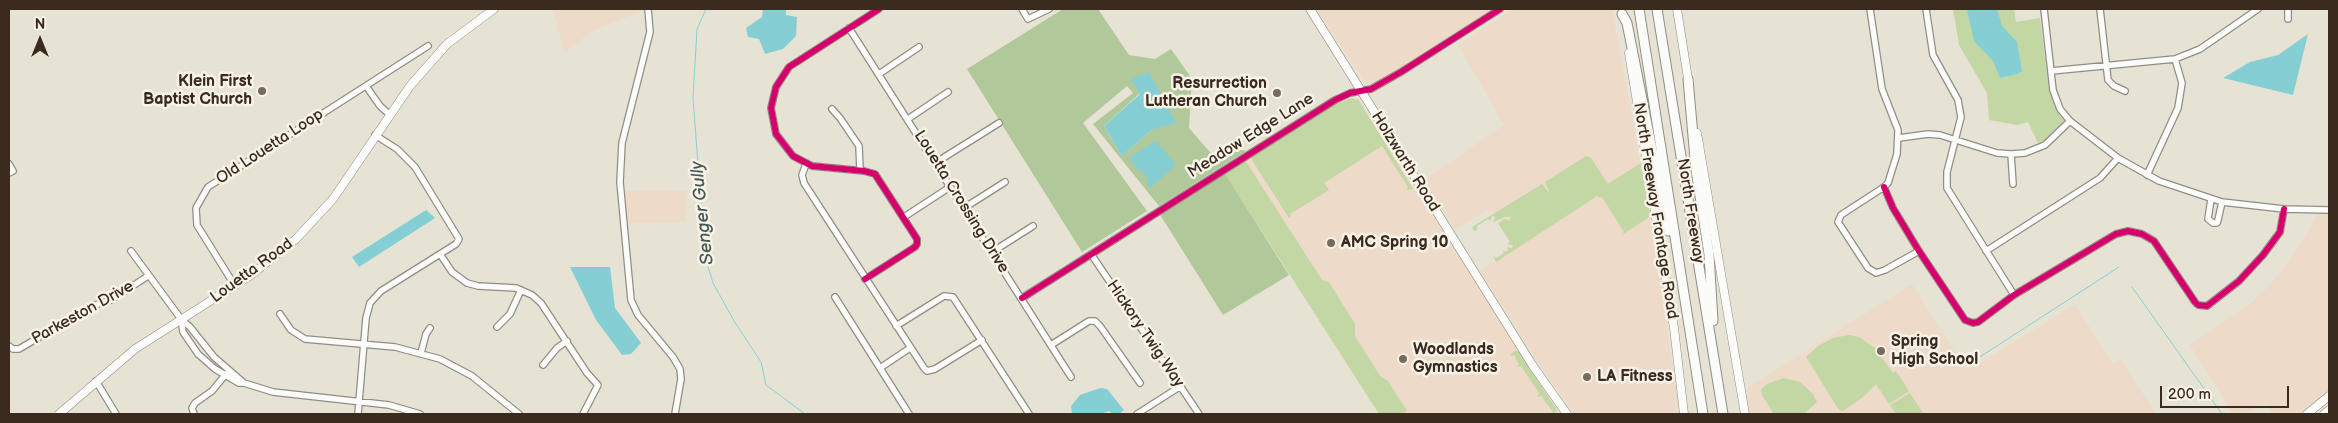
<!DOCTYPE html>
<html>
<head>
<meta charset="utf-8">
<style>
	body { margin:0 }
	#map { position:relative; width:2338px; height:423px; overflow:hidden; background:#e6e3d5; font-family:"Balsamiq Sans",sans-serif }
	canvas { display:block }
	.frame { position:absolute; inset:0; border:10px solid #3b2a1e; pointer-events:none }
	.north { position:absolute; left:15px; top:15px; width:50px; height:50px; -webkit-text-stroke:4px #f7f3e8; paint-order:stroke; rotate:0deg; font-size:14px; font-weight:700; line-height:20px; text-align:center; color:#3b2a1e }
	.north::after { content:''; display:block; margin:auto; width:18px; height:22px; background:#3b2a1e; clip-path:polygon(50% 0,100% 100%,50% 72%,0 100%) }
	.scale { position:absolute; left:2160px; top:386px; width:129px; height:22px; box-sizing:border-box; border:2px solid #3b2a1e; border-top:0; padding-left:6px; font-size:15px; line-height:18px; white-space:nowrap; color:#3b2a1e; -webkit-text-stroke:4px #f7f3e8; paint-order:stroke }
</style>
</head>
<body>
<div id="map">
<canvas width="2338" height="423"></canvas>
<div class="frame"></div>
<div class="north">N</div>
<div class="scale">200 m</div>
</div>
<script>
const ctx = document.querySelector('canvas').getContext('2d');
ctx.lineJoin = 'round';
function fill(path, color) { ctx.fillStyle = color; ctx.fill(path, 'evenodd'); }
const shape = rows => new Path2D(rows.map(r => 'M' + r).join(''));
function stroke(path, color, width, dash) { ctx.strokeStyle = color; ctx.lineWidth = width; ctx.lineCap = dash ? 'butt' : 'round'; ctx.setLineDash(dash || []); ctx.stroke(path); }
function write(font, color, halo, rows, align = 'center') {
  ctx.font = font + ' "Balsamiq Sans",sans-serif'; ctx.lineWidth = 5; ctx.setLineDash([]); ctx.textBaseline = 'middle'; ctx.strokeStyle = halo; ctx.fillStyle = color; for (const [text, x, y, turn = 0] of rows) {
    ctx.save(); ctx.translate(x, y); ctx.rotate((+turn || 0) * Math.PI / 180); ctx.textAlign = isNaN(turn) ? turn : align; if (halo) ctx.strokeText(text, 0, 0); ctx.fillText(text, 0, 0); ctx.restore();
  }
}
fill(shape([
	[553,9,646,9,591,32,565,53],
	[1316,9,1496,9,1394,74,1366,84],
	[1513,9,1612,9,1650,214,1680,414,1574,414,1543,370,1480,270,1516,247,1495,213,1487,211,1455,229,1424,180,1504,125,1458,45],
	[1352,98,1358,99,1560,414,1379,414,1224,172,1329,106],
	[623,191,686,191,686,222,625,223],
	[2319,212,2329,214,2329,393,2302,414,2272,414,2265,403,2246,414,2233,414,2190,345,2246,307,2267,288,2291,259],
	[1912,284,1965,367,1970,369,2075,304,2113,364,2120,359,2156,414,1749,414,1743,391]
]), '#eedac9');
fill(shape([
	[1953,9,2014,9,2016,22,2040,18,2049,89,2055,107,2064,120,2064,123,2046,140,2038,143,2028,122,2017,125,1989,120,1987,93,1959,45],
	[1353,98,1355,100,1358,99,1413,189,1406,190,1408,187,1382,146,1324,183,1329,190,1290,214,1291,217,1289,218,1252,160,1251,155,1329,106],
	[1586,156,1591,158,1608,184,1641,163,1650,214,1649,217,1622,235,1624,232,1602,197,1599,198,1597,196,1496,262,1493,255,1496,258,1504,253,1502,249,1505,252,1508,250,1507,247,1512,248,1513,245,1507,244,1510,242,1498,223,1505,219,1509,221,1512,217,1504,217,1494,222,1495,217,1492,216,1490,221,1488,219,1477,226,1478,230,1476,227,1477,230,1474,231,1472,227,1542,184,1550,194,1545,182],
	[1245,160,1322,280,1329,282,1355,324,1355,336,1380,376,1388,381,1407,411,1401,414,1379,414,1224,172],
	[1849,335,1859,337,1875,348,1893,373,1896,371,1909,391,1889,404,1876,384,1863,397,1843,411,1839,410,1806,357,1818,346,1833,338],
	[1514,351,1518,351,1557,410,1553,414,1550,414,1553,412,1541,396,1537,397,1539,393,1521,366,1516,367,1519,364,1514,355,1511,356,1511,354],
	[1784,378,1800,382,1813,394,1817,402,1804,414,1774,414,1762,395,1761,389,1767,384],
	[1910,393,1923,413,1896,414,1890,405]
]), '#c2d7a3');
fill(shape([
	[1063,9,1098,9,1129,55,1155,59,1171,49,1192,79,1189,128,1215,158,1233,148,1246,151,1159,206,1093,124,1133,93,1127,86,1083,123,1147,211,1082,252,967,69],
	[1140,93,1152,130,1122,156,1104,126],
	[1224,172,1289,275,1223,315,1159,213]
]), '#b0c89a');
fill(shape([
	[763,9,786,9,786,15,797,17,796,36,783,49,765,54,759,39,748,37,746,28,762,17],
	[1967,9,1997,9,2002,26,2017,42,2022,71,2018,74,2000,78,1993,61,1974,41],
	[2308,34,2293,95,2223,78,2250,62,2278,55],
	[1149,72,1176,123,1152,130,1122,156,1104,126,1140,94,1131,79],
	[1156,141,1176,165,1149,189,1146,175,1135,167,1130,157],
	[426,210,435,218,359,267,352,257],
	[570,267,610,267,615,308,641,343,631,354,622,355,596,320],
	[1100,388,1107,389,1124,410,1119,414,1113,414,1109,411,1101,414,1072,414,1071,406,1080,395]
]), '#85cfd4');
stroke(shape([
	[706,9,697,29,693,98,705,257,713,283,734,321,761,362,766,385,805,414],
	[2132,287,2222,414],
	[1972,362,2119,267]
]), '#85cfd4', 1);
const minor = shape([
	[648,9,650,32,622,143,620,182,631,300,638,315,673,357,680,369,681,379,675,414],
	[1022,9,1028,19,1049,9],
	[1870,9,1882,89,1898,130,1897,154,1888,183,1884,187,1841,215,1838,222,1868,268,1876,273,1885,270,1919,251],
	[1926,9,1933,55,1958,100,1961,117,1947,172,1947,188,2014,295],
	[2044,9,2053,90,2060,109,2070,121,2118,158,2159,181,2222,202,2284,209,2329,210],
	[2100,9,2108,80,2114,86,2125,91],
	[2288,19,2288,9],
	[849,28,1071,377],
	[2051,71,2175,59,2200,49,2258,9],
	[879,74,919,47],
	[366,86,380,106,389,114],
	[832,109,840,118,859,146,860,170],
	[908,119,948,92],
	[1899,138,1928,134,1940,135,1997,153,2011,154,2025,153,2045,145,2070,121],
	[2011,154,2013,184],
	[935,163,999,123],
	[9,164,13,171,9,173],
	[806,164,802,175,804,183,924,368,927,371,935,369,982,340],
	[2147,175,2178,108,2182,83,2175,59],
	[1884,187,1893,208,1919,251,1965,320,1973,323,1978,322,2014,295,2116,234,2128,231,2142,234,2154,241,2195,302,2198,305,2207,306,2239,281,2263,255,2280,232,2284,209],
	[2211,199,2208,219,2213,223,2217,223,2218,220,2222,202],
	[964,208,1005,182],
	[904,217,950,187],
	[131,251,181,319,190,327,214,357,244,383],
	[1986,251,2100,178,2118,158],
	[992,252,1033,226],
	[440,254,452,272,467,283,478,286,516,288,532,295,541,303,587,373,598,385,583,414],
	[1091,254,1199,414],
	[865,279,915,247,917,244,917,239,875,174,864,171,812,166,793,156,776,134,771,108,776,87,789,67,879,9],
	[235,286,197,225,196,208,208,187,428,46],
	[835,297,909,414],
	[1022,298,1335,100,1350,93,1371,89,1401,72,1500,9],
	[280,314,291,330,305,339,395,347,440,359,472,376,519,414],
	[181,319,183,332,198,354,215,369,239,383,244,383,273,392,389,405,420,414],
	[896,326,944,296,953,297,1029,414],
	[497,327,510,314,521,290],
	[1051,345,1089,321,1095,321,1100,326,1140,383],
	[9,346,13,349,19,349,92,306,111,300,148,276],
	[421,353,426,334,430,328],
	[543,365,557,348,567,341],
	[883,366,910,348],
	[96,381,116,414],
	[194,414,192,408,195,403,212,391,226,374],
	[358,414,366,318,370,303,381,291,456,244,459,239,415,167,397,149,375,135],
	[1137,414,1181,386]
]);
const major = shape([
	[1310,9,1533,366,1567,414],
	[1677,9,1689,85],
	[1629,53,1674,328,1684,414],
	[1697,133,1745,414],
	[59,414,135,349,251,275,296,239,333,199,410,86,447,44,494,9],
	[2307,414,2329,396],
	[2324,414,2329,410]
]);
const highway = shape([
	[1639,9,1703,414],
	[1657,9,1723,414],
	[1622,14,1627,23,1668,231],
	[1688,79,1696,170,1709,254,1713,321]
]);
stroke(minor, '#918d84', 8);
stroke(major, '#918d84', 9);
stroke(highway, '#918d84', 11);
stroke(minor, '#fbfbf9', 5.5);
stroke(major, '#fbfbf9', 8);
stroke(highway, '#fbfbf9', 9);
stroke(shape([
	[1884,187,1893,208,1919,251,1965,320,1973,323,1978,322,2014,295,2116,234,2128,231,2142,234,2154,241,2195,302,2198,305,2207,306,2239,281,2263,255,2280,232,2284,209],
	[865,279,915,247,917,244,917,239,875,174,864,171,812,166,793,156,776,134,771,108,776,87,789,67,879,9],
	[1022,298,1335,100,1350,93,1371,89,1401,72,1500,9]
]), '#d6006c', 6);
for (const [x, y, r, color] of [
	[262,91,5,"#776b5e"],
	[1277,93,5,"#776b5e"],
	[1331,243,5,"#776b5e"],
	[1881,351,5,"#776b5e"],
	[1403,359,5,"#776b5e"],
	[1587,377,5,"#776b5e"]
]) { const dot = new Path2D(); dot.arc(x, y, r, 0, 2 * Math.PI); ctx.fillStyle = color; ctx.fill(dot); stroke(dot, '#f7f3e8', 2); }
write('bold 16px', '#3b2a1e', '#f7f3e8', [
	["Klein First",252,82,"right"],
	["Baptist Church",252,100,"right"],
	["Resurrection",1267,84,"right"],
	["Lutheran Church",1267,102,"right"],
	["AMC Spring 10",1341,243],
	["Spring",1891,342],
	["High School",1891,360],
	["Woodlands",1413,350],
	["Gymnastics",1413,368],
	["LA Fitness",1597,377]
], 'left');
write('16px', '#3b2a1e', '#f7f3e8', [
	["Meadow Edge Lane",1251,136,-32],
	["Old Louetta Loop",270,147,-33],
	["Holzwarth Road",1405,162,58],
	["Louetta Crossing Drive",961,202,58],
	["North Freeway Frontage Road",1655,211,81],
	["North Freeway",1690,211,81],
	["Louetta Road",252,271,-36],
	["Parkeston Drive",83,313,-29],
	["Hickory Twig Way",1145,334,56]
]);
write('italic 18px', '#455955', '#f7f3e8', [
	["Senger Gully",703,213,-96]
]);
</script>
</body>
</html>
